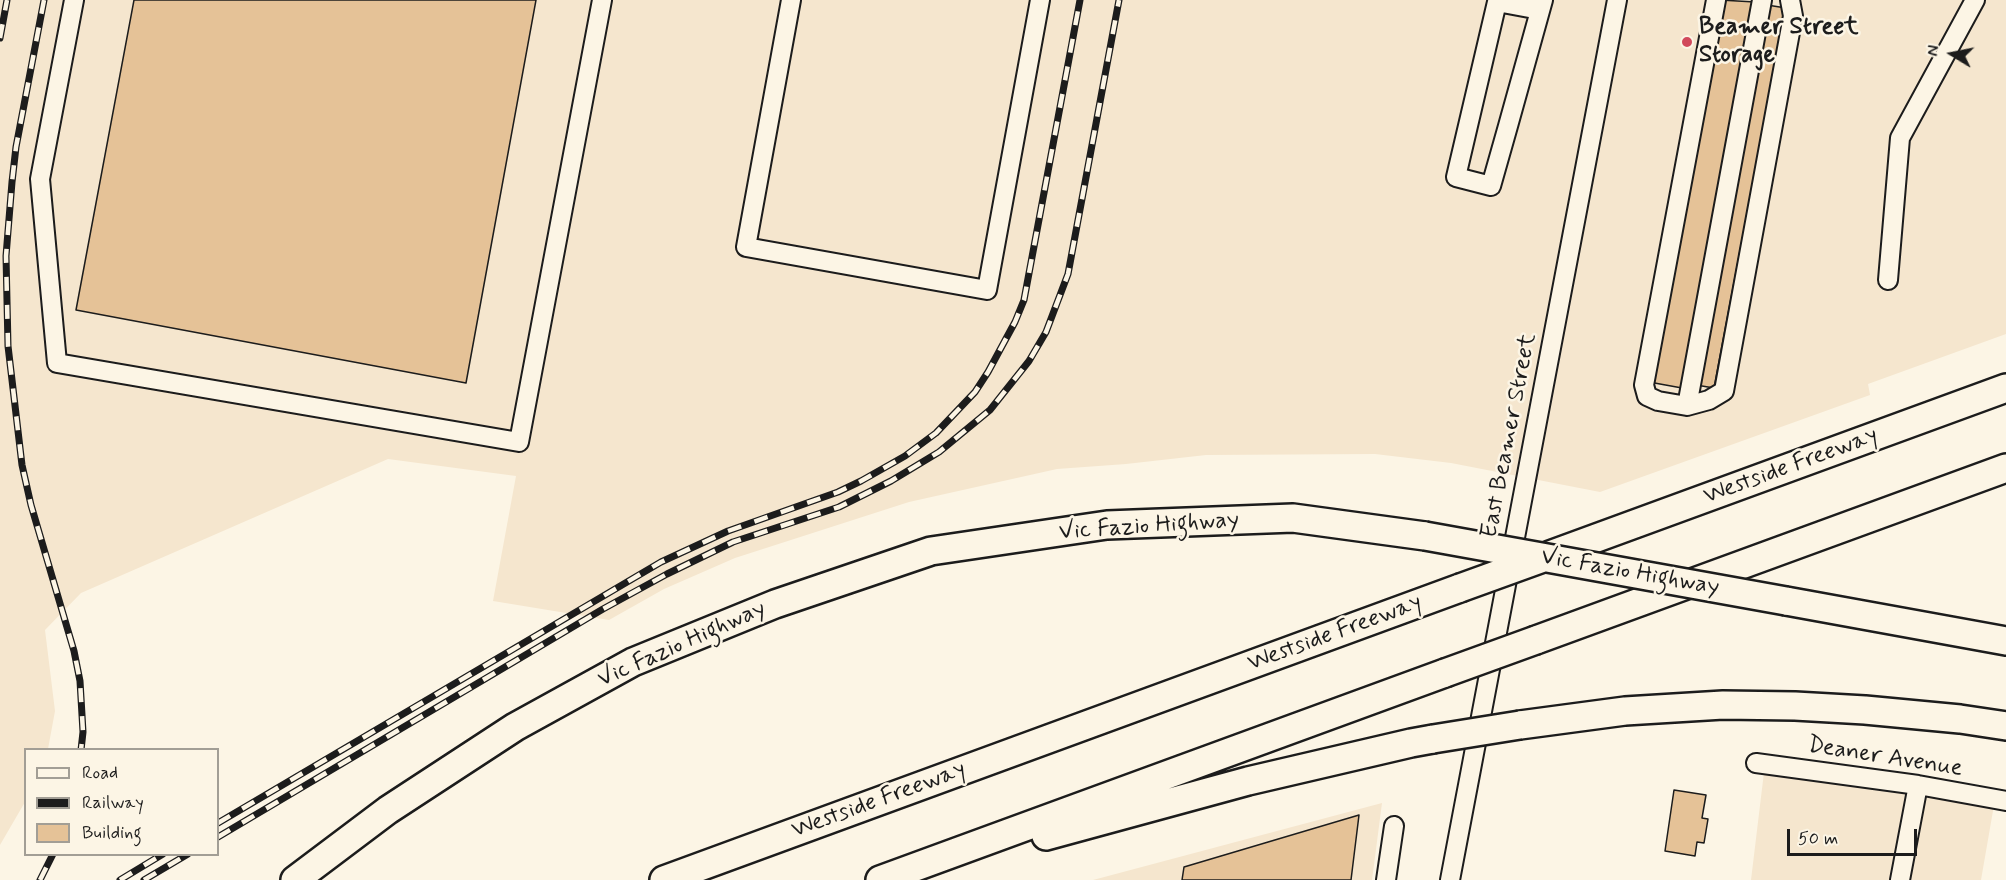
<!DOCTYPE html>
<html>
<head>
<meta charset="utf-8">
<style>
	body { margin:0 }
	#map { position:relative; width:2006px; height:880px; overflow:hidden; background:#fcf5e5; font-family:Mynerve,sans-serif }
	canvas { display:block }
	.legend { position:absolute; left:24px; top:748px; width:195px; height:108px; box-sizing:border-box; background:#fcf5e5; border:2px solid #a29e95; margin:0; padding:8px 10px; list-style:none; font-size:18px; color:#1c1c1c }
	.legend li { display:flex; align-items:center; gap:12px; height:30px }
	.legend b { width:30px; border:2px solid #a29e95 }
	.north { position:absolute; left:1922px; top:24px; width:60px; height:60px; -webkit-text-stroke:4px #fcf5e5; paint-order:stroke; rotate:280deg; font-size:16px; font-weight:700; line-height:24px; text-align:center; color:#1c1c1c }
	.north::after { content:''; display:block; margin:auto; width:21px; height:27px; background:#1c1c1c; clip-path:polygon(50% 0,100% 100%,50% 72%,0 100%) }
	.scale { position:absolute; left:1787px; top:829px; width:130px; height:27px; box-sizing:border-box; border:3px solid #1c1c1c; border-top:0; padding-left:8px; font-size:18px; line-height:21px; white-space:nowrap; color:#1c1c1c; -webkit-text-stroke:4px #fcf5e5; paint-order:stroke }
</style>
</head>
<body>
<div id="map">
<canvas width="2006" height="880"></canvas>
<ul class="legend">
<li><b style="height:8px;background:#fcf5e5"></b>Road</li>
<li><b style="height:8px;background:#1c1c1c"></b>Railway</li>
<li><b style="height:16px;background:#e5c297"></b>Building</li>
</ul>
<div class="north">N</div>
<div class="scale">50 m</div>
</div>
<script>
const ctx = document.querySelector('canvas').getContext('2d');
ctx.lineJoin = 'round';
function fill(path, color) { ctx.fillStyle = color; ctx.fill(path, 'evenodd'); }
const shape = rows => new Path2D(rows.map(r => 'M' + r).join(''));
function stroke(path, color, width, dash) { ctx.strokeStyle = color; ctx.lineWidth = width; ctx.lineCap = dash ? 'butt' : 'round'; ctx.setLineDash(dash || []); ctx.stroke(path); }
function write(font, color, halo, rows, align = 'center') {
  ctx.font = font + ' Mynerve,sans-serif'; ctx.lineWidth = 5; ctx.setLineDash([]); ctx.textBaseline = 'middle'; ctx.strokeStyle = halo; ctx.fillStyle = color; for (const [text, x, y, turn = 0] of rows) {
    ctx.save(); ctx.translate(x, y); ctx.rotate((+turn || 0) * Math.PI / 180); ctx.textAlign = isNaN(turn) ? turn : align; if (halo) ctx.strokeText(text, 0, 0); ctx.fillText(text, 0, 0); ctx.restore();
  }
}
fill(shape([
	[0,0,2006,0,2006,334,1868,384,1870,395,1600,492,1451,463,1375,454,1206,455,1126,464,1057,469,909,502,735,558,664,589,609,620,493,601,516,476,388,459,81,593,45,630,55,711,48,749,26,750,25,802,0,845],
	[1765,764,1994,805,1981,880,1751,880],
	[1382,803,1372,880,1093,880]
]), '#f5e6ce');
const building = shape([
	[134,0,536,0,466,383,76,310,134,0],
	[1720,0,1755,2,1682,388,1649,382,1720,0],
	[1767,5,1786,8,1714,388,1696,385,1767,5],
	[1674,790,1706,795,1702,818,1708,819,1704,843,1697,842,1695,856,1665,851,1674,790],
	[1359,815,1351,880,1182,880,1184,867,1359,815]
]);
fill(building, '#e5c297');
stroke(building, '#1c1c1c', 1.5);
const minor = shape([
	[74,0,40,179,57,363,519,442,602,0],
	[791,0,746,247,987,290,1040,0],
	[1716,0,1644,385,1647,396,1658,401,1687,406,1709,400,1724,391,1793,16,1790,0],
	[1540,10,1497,2,1456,177,1491,186,1508,126,1543,0],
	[1888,280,1900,138,1975,0],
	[1687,406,1762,0],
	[1756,763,1918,785,2006,801],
	[1386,880,1394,826],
	[1450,880,1617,0],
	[1900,880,1918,785]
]);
const highway = shape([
	[1550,555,2006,388],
	[1786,601,2006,641],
	[1536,640,2006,468],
	[1520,725,1625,711,1723,705,1795,706,1865,710,1960,719,2006,726],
	[1046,836,1248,781,1411,743,1433,739],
	[295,880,388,810,515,727,633,662,775,604,931,551,1107,525,1293,518,1425,536],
	[664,880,1460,588],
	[880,880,1445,673]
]);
stroke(minor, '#1c1c1c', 22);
stroke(highway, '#1c1c1c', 32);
stroke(minor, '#fcf5e5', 18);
stroke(highway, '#fcf5e5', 27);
const rail = shape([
	[44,0,16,147,12,182,6,256,8,346,22,465,31,505,74,651,80,681,83,732,81,750],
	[0,38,7,0],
	[218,823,661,562,728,531,838,492,861,481,905,456,936,433,975,392,988,372,1015,322,1024,300,1080,0],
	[218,837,603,609,667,574,733,542,839,507,891,481,939,452,990,410,1029,361,1046,332,1068,274,1119,0],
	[40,880,53,854],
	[120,880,163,854],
	[144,880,188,854]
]);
stroke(rail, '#1c1c1c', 7);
stroke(rail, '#fcf5e5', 4.5, [14]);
const highwayBridge = shape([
	[1425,536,1786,601],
	[1460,588,1543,558],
	[1445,673,1536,640],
	[1433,739,1520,725]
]);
stroke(highwayBridge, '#1c1c1c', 32, []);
stroke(highwayBridge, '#fcf5e5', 27);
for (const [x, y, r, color] of [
	[1687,42,6,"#d1495b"]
]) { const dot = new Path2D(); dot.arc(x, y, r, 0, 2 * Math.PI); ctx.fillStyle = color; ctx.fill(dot); stroke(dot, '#fcf5e5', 2); }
write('bold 24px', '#1c1c1c', '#fcf5e5', [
	["Beamer Street",1699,28],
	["Storage",1699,56]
], 'left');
write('24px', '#1c1c1c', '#fcf5e5', [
	["East Beamer Street",1510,436,-79],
	["Westside Freeway",1791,467,-20],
	["Vic Fazio Highway",1149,527,-4],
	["Vic Fazio Highway",1630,573,10],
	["Westside Freeway",1335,634,-20],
	["Vic Fazio Highway",682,645,-24],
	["Deaner Avenue",1885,758,9],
	["Westside Freeway",879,801,-20]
]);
</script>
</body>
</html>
